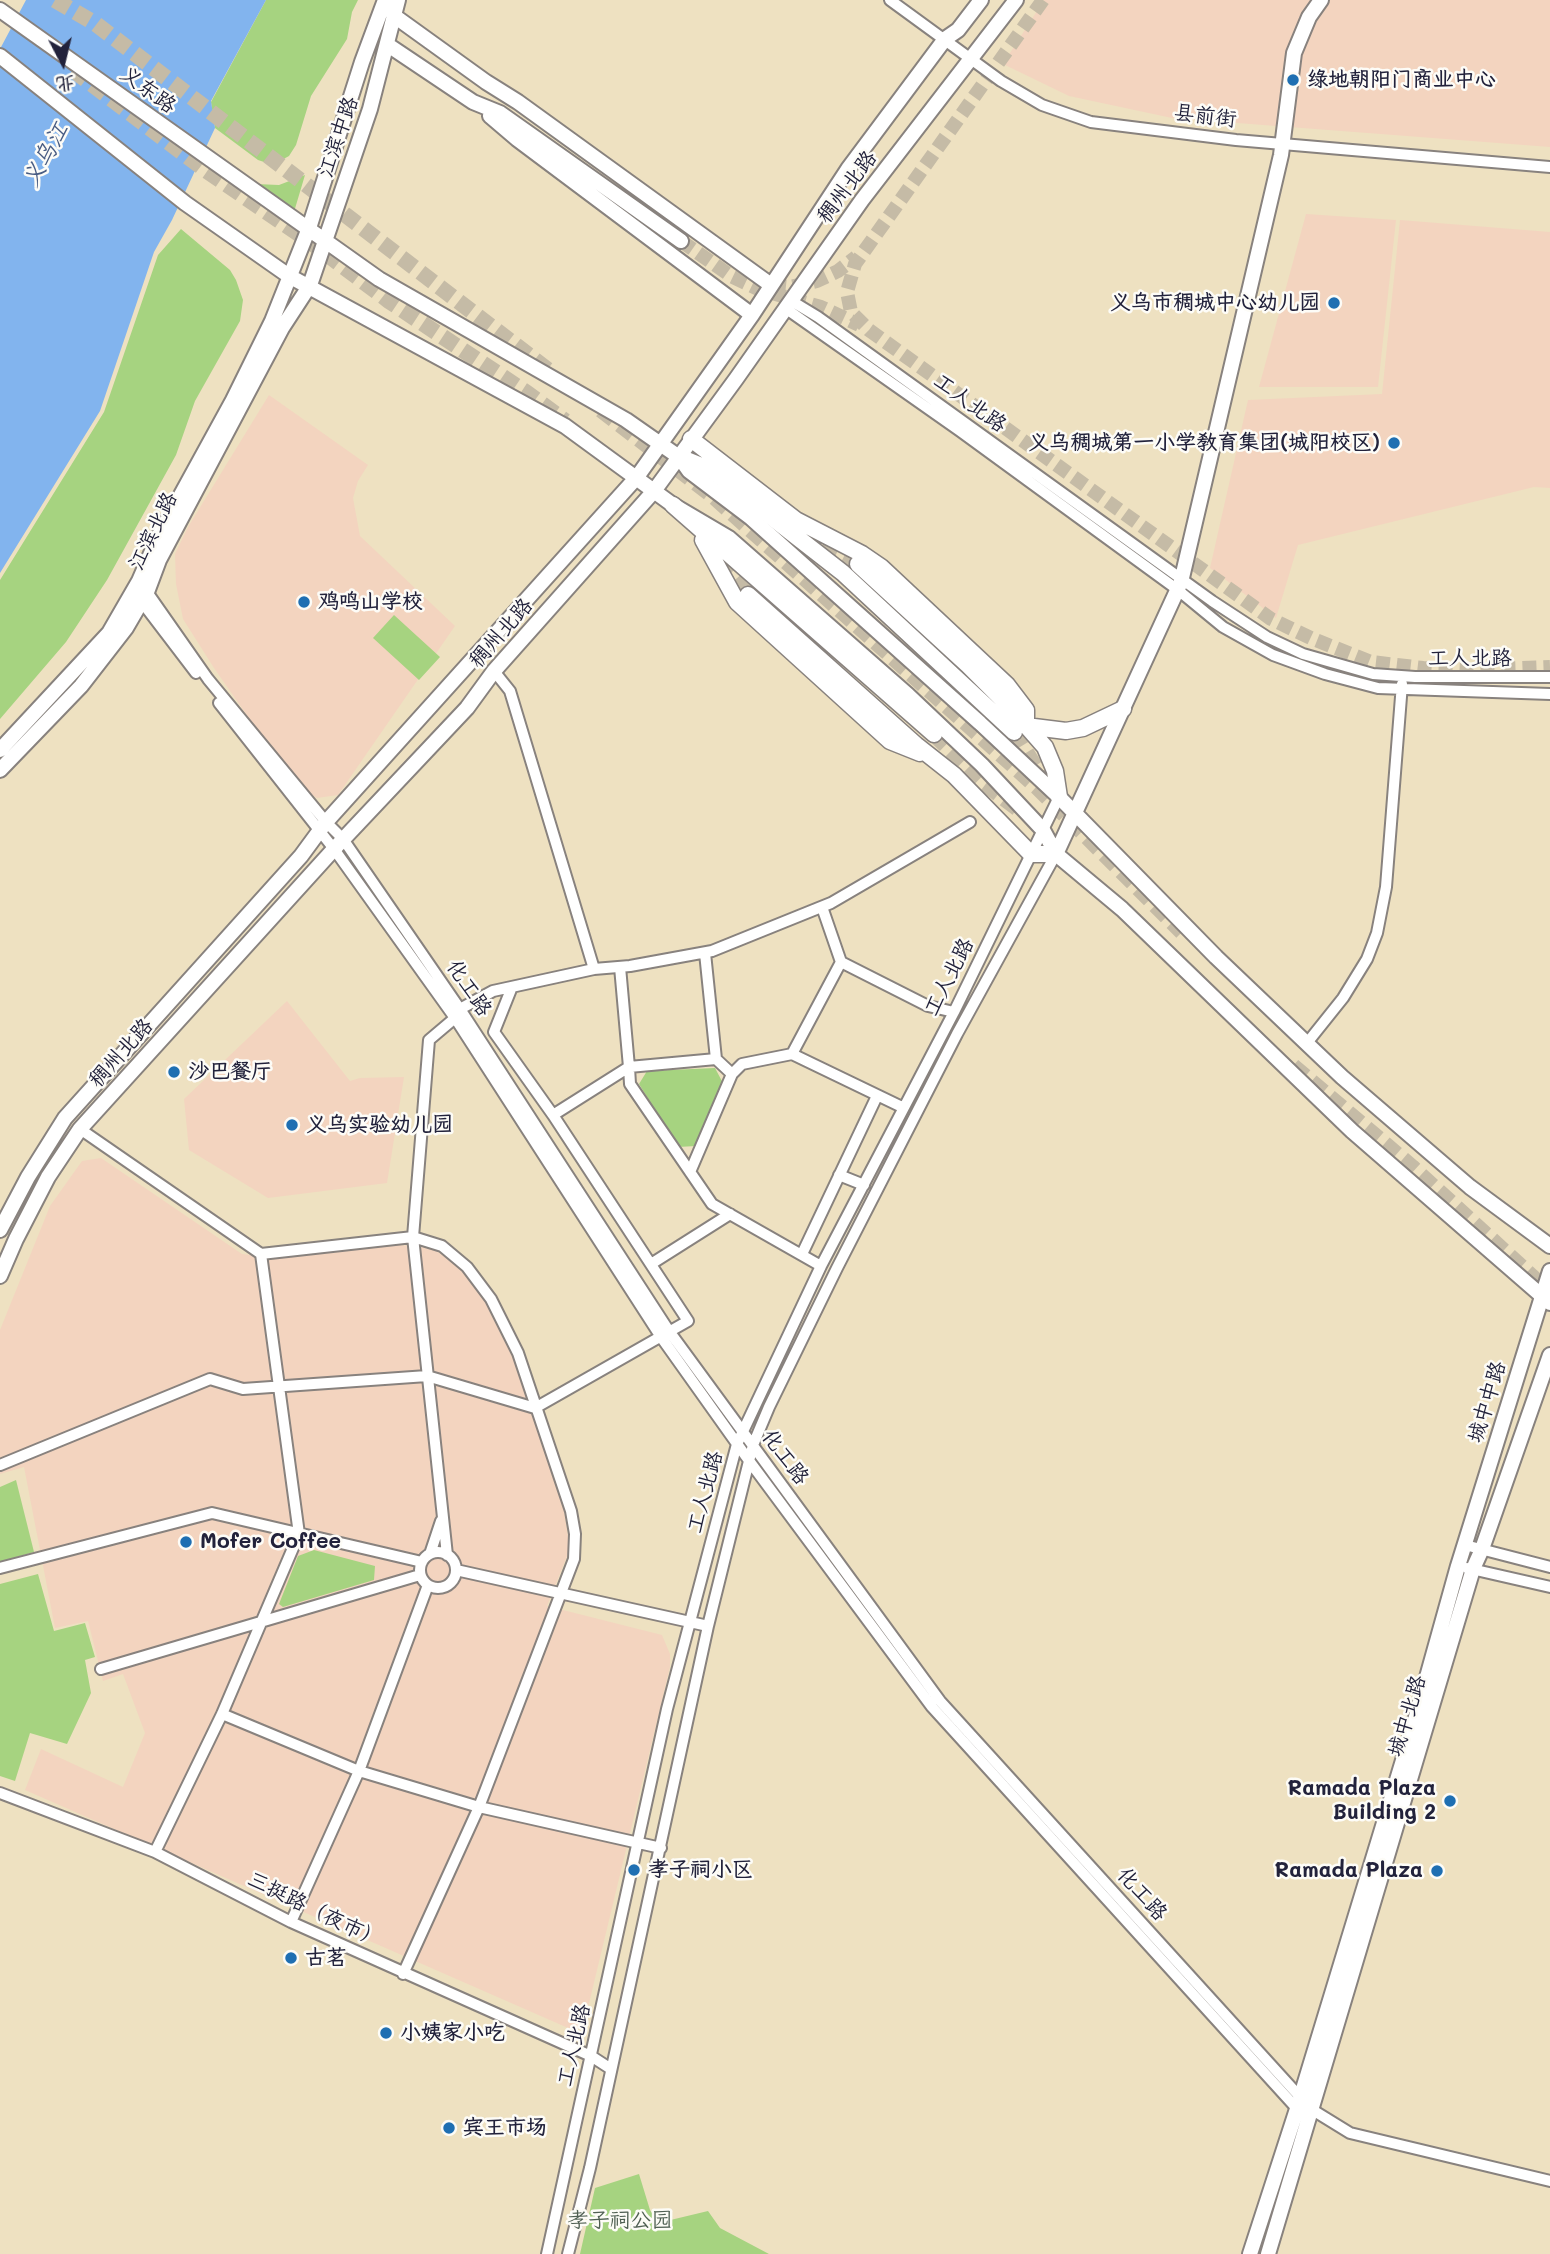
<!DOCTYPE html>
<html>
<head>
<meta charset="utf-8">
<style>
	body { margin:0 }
	#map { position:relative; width:1550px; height:2254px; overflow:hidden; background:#eee1c1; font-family:Mali,"LXGW WenKai TC",sans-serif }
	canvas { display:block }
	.north { position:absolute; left:28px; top:28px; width:70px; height:70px; -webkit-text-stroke:5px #fdfcf7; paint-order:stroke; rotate:173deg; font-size:19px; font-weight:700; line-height:28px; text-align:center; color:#22223b }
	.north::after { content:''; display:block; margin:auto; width:24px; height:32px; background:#22223b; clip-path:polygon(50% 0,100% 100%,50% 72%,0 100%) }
</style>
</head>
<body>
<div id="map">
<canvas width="1550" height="2254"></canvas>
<div class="north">北</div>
</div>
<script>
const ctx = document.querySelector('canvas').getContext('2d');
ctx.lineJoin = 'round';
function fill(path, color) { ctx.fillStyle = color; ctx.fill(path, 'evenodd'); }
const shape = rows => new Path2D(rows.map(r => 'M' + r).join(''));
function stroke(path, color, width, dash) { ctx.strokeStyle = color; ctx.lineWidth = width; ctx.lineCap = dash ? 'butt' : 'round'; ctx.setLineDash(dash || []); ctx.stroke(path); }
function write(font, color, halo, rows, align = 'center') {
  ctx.font = font + ' Mali,"LXGW WenKai TC",sans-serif'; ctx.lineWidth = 5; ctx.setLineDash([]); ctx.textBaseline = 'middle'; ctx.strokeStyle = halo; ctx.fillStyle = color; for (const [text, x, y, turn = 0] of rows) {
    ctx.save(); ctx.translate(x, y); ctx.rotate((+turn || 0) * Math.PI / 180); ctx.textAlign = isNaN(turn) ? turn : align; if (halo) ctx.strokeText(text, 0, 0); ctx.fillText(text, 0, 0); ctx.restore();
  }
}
fill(shape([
	[1044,0,1550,0,1550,147,1172,118,1069,96,1003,64],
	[1306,214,1396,220,1378,387,1259,387],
	[1400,220,1550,232,1550,488,1534,487,1298,545,1276,618,1210,568,1248,400,1382,394],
	[269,395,368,465,358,481,353,498,360,536,455,626,338,795,317,798,294,783,214,668,183,619,176,584,175,554,188,527],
	[287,1001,350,1081,360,1078,404,1077,387,1183,268,1198,189,1150,184,1099],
	[101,1158,242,1254,276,1258,389,1244,432,1248,465,1270,481,1291,507,1338,564,1510,570,1549,547,1606,662,1635,670,1654,670,1667,584,2024,575,2031,25,1790,41,1749,123,1787,145,1733,123,1674,103,1681,88,1621,55,1628,24,1467,0,1474,0,1330,50,1206,82,1161]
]), '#f3d4bf');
fill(shape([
	[266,0,358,0,352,12,347,39,311,96,296,145,289,156,278,162,267,163,258,160,215,128,211,102],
	[305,175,291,222,256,184,279,185],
	[181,229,230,270,236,280,243,300,240,321,195,401,176,455,107,580,66,642,0,719,0,580,104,412,158,255],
	[394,615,440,657,419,680,373,638],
	[715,1068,724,1085,696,1146,678,1147,639,1084,647,1071],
	[16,1480,34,1552,0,1562,0,1487],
	[314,1550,375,1566,374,1580,283,1607,279,1604,298,1556],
	[38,1574,54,1631,85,1623,95,1657,85,1660,91,1693,67,1744,30,1733,15,1781,0,1776,0,1584],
	[639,2174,650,2210,658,2223,708,2211,720,2228,769,2254,580,2254,595,2188]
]), '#a6d380');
fill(shape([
	[26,0,266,0,211,101,215,128,172,220,154,252,100,411,0,573,0,49]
]), '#82b4ee');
stroke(shape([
	[1043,0,855,264,847,292,851,312,869,330,1271,619,1313,639,1371,662,1423,668,1472,670,1550,667],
	[681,241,731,276,758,289,821,307,859,325],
	[772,285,790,287,817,281,838,271,856,257]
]), '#c5bba6', 14, [14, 7]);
stroke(shape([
	[55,0,96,24,552,373],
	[73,70,204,169,312,243,389,301,527,393,565,421],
	[601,410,713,496,1037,787,1182,932],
	[801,535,858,564],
	[719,562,748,595],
	[1014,732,1043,780],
	[934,734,984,783,1018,809],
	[1293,1066,1412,1167,1550,1293]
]), '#c5bba6', 16, [16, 8]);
const minor = shape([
	[890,0,1001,81,1042,105,1091,122,1236,140,1550,167],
	[790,300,818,317,1212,601,1267,637,1303,654,1373,674,1415,677,1550,677],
	[785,308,960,431,1178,590,1223,627,1273,655,1325,674,1378,688,1550,694],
	[145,589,208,679,326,822,343,839,460,1009,669,1331,940,1701,1311,2109,1350,2133,1550,2181],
	[138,597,196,673],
	[494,671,510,691,594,969],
	[219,703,334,849,455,1018,661,1337,750,1462,932,1707,1300,2112],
	[841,962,928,1006,954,1012],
	[620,967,629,1067,716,1059,705,953],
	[1307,1043,1343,998,1367,959,1377,933,1386,887,1402,684],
	[792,1054,841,962,822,907],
	[732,1074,742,1064,792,1054,902,1107],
	[553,1115,629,1067,630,1084,712,1204,821,1266],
	[80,1129,261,1254,299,1534,222,1714,155,1852],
	[690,1172,732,1074,716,1059],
	[839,1175,864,1185],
	[261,1254,413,1237,442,1246,467,1267,491,1299,518,1353,571,1511,575,1534,574,1559,479,1807,403,1974],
	[802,1254,877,1096],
	[651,1264,730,1214],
	[0,1465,210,1379,243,1389,427,1376,535,1408,688,1321,553,1115,494,1032,512,987],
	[1465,1545,1550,1567],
	'420 1570a18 18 0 1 1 36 0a18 18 0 1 1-36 0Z',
	[430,1554,441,1521],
	[447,1555,413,1237,429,1040,455,1018,460,1009,493,991,594,969,630,966,712,951,831,903,970,822],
	[0,1568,212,1513,422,1562],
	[1467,1568,1550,1587],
	[456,1570,708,1626],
	[101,1669,420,1575],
	[222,1714,359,1771,479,1807,661,1848],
	[0,1793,155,1852,291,1922,591,2056,611,2069],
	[291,1922,359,1771,428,1585],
	[547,2254,667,1709,737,1444,821,1266,954,1012,1059,797],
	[568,2254,590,2168,708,1626,753,1445,769,1407,837,1268,957,1034,1056,854]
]);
const major = shape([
	[0,10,379,279,626,420,679,457,689,471,751,518,980,723,1059,797,1216,957,1342,1077,1470,1187,1550,1246],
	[393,15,486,82,518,102,771,285],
	[388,45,473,102,500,113,681,241],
	[0,56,185,203,289,276,565,426,673,505,729,538,908,695,982,765,1043,830,1056,854,1122,909,1352,1131,1550,1303],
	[490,116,517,139,752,315],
	[0,750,109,633,139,581,159,535,233,400,272,321,309,228,362,62,385,0],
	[0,770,81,686,126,628,147,592,159,560,282,328,310,285,370,109,398,0],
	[1056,854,1181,582,1281,155,1294,53,1309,17,1321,0],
	[0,1230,28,1177,65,1118,301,856,326,822,637,477,752,315,848,169,945,39,958,30,981,0],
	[0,1276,16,1239,48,1177,80,1129,334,849,467,708,494,671,654,491,736,379,862,200,1016,0],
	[1250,2254,1297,2109,1414,1724,1458,1566,1550,1271],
	[1268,2254,1473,1569,1482,1549,1550,1355]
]);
const highway = shape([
	[691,439,796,520,862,554,881,567,1007,685,1026,710,1026,726,1066,731,1083,728,1123,709],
	[679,457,711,470,843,573,1014,732],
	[673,505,934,734],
	[703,540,737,602,890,741,920,753],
	[858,564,968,665,1008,705,1045,747,1055,771,1059,797],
	[748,595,916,745,954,775,1031,854,1056,854]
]);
stroke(minor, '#88827e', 14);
stroke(major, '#88827e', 18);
stroke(highway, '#88827e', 19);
stroke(minor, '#fff', 10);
stroke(major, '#fff', 14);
stroke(highway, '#fff', 16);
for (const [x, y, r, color] of [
	[1293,80,7,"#1f6fb2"],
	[1334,303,7,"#1f6fb2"],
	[1394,443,7,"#1f6fb2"],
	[304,602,7,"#1f6fb2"],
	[174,1072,7,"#1f6fb2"],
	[292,1125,7,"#1f6fb2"],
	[186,1542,7,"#1f6fb2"],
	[1450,1801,7,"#1f6fb2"],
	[634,1870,7,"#1f6fb2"],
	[1437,1871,7,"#1f6fb2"],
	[291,1958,7,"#1f6fb2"],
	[386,2033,7,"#1f6fb2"],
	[449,2128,7,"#1f6fb2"]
]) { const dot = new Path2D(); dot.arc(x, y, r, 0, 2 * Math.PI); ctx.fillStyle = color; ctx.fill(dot); stroke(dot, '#fdfcf7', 2.5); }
write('bold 21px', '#22223b', '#fdfcf7', [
	["绿地朝阳门商业中心",1307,80],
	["义乌市稠城中心幼儿园",1320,303,"right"],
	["义乌稠城第一小学教育集团(城阳校区)",1380,443,"right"],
	["鸡鸣山学校",318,602],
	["沙巴餐厅",188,1072],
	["义乌实验幼儿园",306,1125],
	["Mofer Coffee",200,1542],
	["Ramada Plaza",1436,1789,"right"],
	["Building 2",1436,1813,"right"],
	["孝子祠小区",648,1870],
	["Ramada Plaza",1423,1871,"right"],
	["古茗",305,1958],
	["小姨家小吃",400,2033],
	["宾王市场",463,2128]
], 'left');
write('21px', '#22223b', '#fdfcf7', [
	["义东路",148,90,36],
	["县前街",1205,116,7],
	["江滨中路",338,137,-71],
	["稠州北路",847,187,-53],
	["工人北路",970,403,36],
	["江滨北路",153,531,-64],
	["稠州北路",501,633,-49],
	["工人北路",1470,659],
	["工人北路",949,977,-63],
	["化工路",469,988,56],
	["稠州北路",121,1053,-48],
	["城中中路",1487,1402,-73],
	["化工路",785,1457,53],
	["工人北路",705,1492,-75],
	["城中北路",1407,1716,-73],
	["化工路",1142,1894,48],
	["三挺路（夜市）",315,1910,26],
	["工人北路",574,2045,-77]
]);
write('21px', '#506053', '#fdfcf7', [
	["孝子祠公园",620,2221]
]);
write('italic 23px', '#485c83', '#fdfcf7', [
	["义乌江",46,155,-61]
]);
</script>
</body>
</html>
